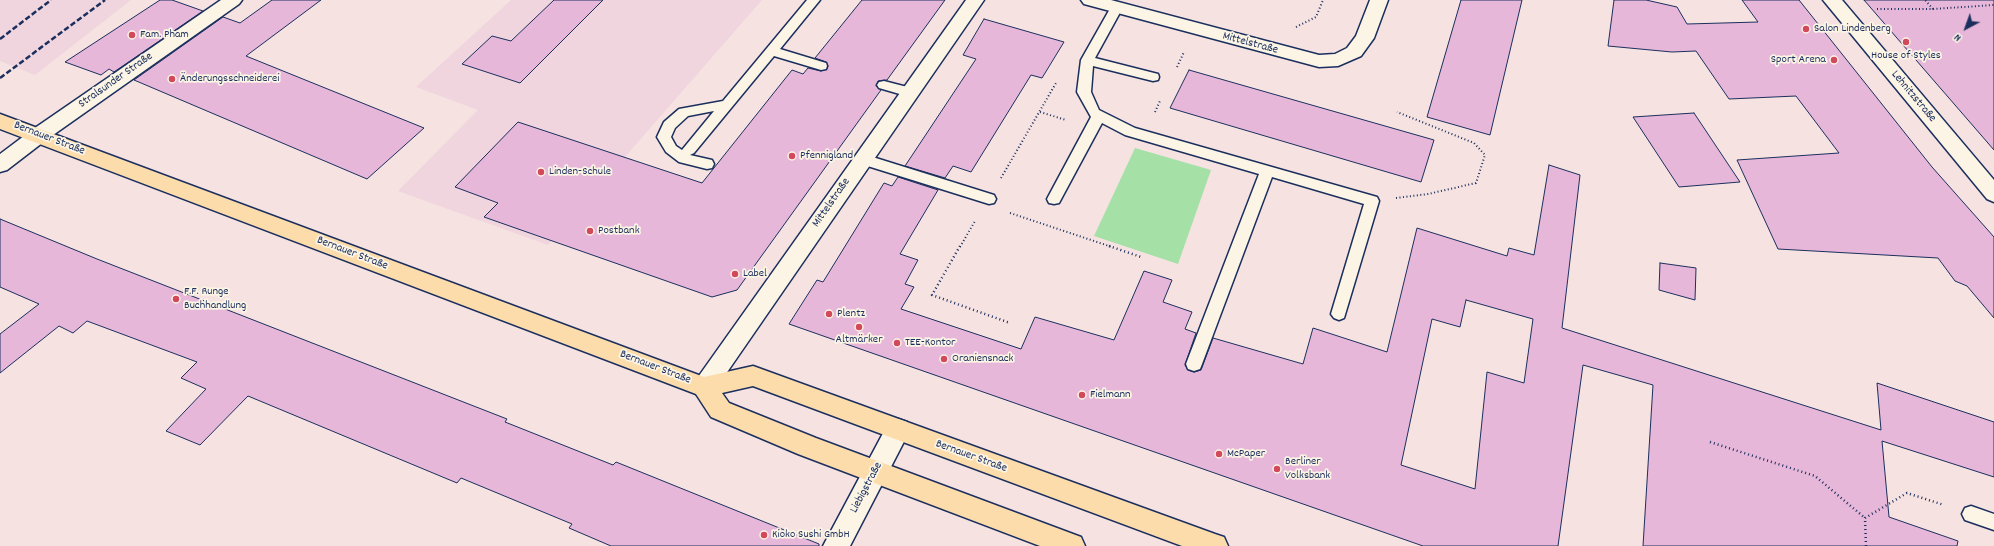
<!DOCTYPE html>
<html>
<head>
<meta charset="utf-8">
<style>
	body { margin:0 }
	#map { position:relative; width:1994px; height:546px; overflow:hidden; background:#f5e2e1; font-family:Dekko,sans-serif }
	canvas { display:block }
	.north { position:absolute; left:1946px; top:8px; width:40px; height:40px; -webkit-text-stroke:3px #fcf5e5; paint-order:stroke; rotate:221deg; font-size:11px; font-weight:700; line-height:16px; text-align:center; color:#1b2f5e }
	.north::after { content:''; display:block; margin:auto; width:14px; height:18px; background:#1b2f5e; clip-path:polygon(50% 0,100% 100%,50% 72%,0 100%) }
</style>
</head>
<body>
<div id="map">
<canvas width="1994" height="546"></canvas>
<div class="north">N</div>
</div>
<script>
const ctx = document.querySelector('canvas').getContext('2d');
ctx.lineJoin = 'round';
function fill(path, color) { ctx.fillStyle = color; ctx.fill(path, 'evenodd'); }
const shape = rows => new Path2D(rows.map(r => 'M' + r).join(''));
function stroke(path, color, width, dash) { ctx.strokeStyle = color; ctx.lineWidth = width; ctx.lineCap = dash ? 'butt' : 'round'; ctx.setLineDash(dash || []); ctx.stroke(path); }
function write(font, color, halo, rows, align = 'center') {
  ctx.font = font + ' Dekko,sans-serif'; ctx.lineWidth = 3.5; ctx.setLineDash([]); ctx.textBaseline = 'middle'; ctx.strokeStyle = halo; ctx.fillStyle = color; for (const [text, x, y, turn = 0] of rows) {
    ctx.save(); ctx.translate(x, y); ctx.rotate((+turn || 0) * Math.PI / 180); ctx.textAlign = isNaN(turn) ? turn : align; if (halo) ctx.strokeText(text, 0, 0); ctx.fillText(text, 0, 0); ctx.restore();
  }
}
fill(shape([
	[0,0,131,0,35,75,0,61],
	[511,0,762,0,548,245,398,191,478,110,416,87]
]), '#f0d5df');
fill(shape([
	[1135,148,1211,170,1178,264,1094,236]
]), '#a5e1a7');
const building = shape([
	[160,0,172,0,203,11,114,72,109,69,101,75,65,62,160,0],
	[272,0,321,0,246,56,424,128,367,179,134,80,223,17,240,23,272,0],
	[554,0,603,0,520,83,462,64,492,36,511,41,554,0],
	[862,0,945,0,887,80,878,81,876,86,881,90,737,290,712,297,484,217,498,203,455,187,518,122,702,183,792,70,803,74,808,68,821,71,827,69,828,66,826,62,815,58,862,0],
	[1461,0,1522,0,1490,135,1427,117,1461,0],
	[1614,0,1646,0,1677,7,1687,24,1758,22,1742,0,1799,0,1932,167,1994,237,1994,318,1967,286,1955,281,1938,258,1778,249,1737,160,1839,153,1796,96,1729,99,1696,51,1672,52,1608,46,1614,0],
	[1864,0,1994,0,1994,150,1864,0],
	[984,19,1064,42,1042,78,1031,75,971,172,953,166,945,178,905,166,976,59,963,55,984,19],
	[1189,70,1434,140,1421,182,1170,108,1189,70],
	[1694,113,1740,182,1679,187,1633,117,1694,113],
	[1549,165,1580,175,1562,328,1881,430,1877,383,1994,422,1994,477,1882,441,1889,517,1958,541,1957,546,1643,546,1653,385,1583,365,1558,546,1423,546,789,324,817,280,823,282,884,183,892,186,898,177,938,190,900,254,918,260,905,284,914,287,901,309,1021,349,1035,317,1114,340,1144,271,1172,280,1163,302,1192,312,1185,329,1196,333,1185,365,1188,370,1194,372,1201,370,1213,338,1303,364,1313,328,1387,352,1417,228,1507,256,1509,248,1534,255,1549,165],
	[1466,300,1533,319,1524,383,1487,372,1475,489,1401,465,1432,319,1460,327,1466,300],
	[0,219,97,259,507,419,505,422,613,465,616,462,819,544,819,546,611,546,569,528,572,524,461,478,457,483,248,396,200,445,166,431,206,389,181,378,197,362,87,321,73,333,59,326,0,373,0,334,39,304,0,287,0,219],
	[1660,263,1696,268,1695,300,1659,290,1660,263]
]);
fill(building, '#e6b7d9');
stroke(building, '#1b2f5e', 1);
const service = shape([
	[807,0,820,0,780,49,826,63,827,66,826,69,821,70,774,56,694,153,690,155,712,160,714,164,712,168,707,169,679,162,666,152,657,137,664,122,679,109,723,101,807,0],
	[714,111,682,150,676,146,671,137,675,128,688,116,714,111],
	[1117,3,1123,7,1095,58,1158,74,1159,77,1158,80,1153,81,1093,66,1091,92,1099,110,1135,128,1377,197,1379,201,1344,318,1339,320,1334,318,1331,314,1364,204,1272,177,1202,364,1200,369,1194,371,1188,369,1186,364,1259,174,1125,135,1102,123,1059,203,1054,204,1049,203,1047,199,1091,117,1077,92,1081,60,1111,7,1117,3],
	[884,81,915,89,917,92,915,95,910,97,879,88,877,85,879,82,884,81],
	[863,154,994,195,996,199,994,203,989,204,858,163,856,159,858,155,863,154],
	[1971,506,1994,514,1994,530,1965,520,1962,514,1965,508,1971,506]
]);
const minor = shape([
	[966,0,984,0,712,394,704,397,696,394,692,387,696,380,966,0],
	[1081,0,1111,0,1319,55,1335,54,1347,48,1356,36,1370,0,1388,0,1374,38,1361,56,1338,66,1319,67,1084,4,1081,0],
	[39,128,46,130,49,135,46,140,7,170,0,172,0,154,32,130,39,128],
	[898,419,907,422,910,430,850,546,823,546,889,422,898,419]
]);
const tertiary = shape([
	[221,0,242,0,239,4,46,140,39,142,32,140,29,135,32,130,221,0]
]);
const secondary = shape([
	[1823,0,1842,0,1994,180,1994,202,1987,199,1823,0]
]);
const primary = shape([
	[0,114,704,377,753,366,1215,534,1224,537,1228,546,1182,546,753,386,722,393,729,403,816,438,1081,537,1085,546,1040,546,798,454,711,417,696,394,0,129,0,114]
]);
stroke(service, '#1b2f5e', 3);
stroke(minor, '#1b2f5e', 3);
stroke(tertiary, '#1b2f5e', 3);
stroke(secondary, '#1b2f5e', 3);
stroke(primary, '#1b2f5e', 3);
stroke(shape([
	[1877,9,1933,9,1925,0],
	[1933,9,1994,5],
	[1296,27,1316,17,1323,0],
	[1177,67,1184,52],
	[1040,112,1066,120],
	[1155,112,1160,101],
	[1001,178,1056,83],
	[1396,198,1428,194,1476,183,1485,155,1474,143,1397,112],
	[1010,213,1112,247],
	[960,247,975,221]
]), '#1b2f5e', 2, [1, 2.5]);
stroke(shape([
	[960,246,932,295,1010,323],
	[1109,246,1141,257],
	[1710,442,1815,476,1865,518],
	[1866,546,1865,518,1907,493,1944,505]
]), '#1b2f5e', 2.5, [1, 3]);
fill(service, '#fcf5e5');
fill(minor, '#fcf5e5');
fill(tertiary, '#fcf5e5');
fill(secondary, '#fcf5e5');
fill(primary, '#fddcac');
stroke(shape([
	[0,39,51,0],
	[0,78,105,0]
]), '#1b2f5e', 2.5, [5.5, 2.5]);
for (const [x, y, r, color] of [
	[1806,29,4,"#d1495b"],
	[132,35,4,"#d1495b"],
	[1906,42,4,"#d1495b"],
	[1834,60,4,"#d1495b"],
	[172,79,4,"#d1495b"],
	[792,156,4,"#d1495b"],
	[541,172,4,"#d1495b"],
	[590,231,4,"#d1495b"],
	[735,274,4,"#d1495b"],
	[176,299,4,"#d1495b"],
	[829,314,4,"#d1495b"],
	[859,327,4,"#d1495b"],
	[897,343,4,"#d1495b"],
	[944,359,4,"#d1495b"],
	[1082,395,4,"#d1495b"],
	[1219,454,4,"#d1495b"],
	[1277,469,4,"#d1495b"],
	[764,535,4,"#d1495b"]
]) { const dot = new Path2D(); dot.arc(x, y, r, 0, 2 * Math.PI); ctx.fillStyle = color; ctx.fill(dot); stroke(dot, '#fcf5e5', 1.5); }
write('12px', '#1b2f5e', '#fcf5e5', [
	["Salon Lindenberg",1814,29],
	["Fam. Pham",140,35],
	["House of Styles",1906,56,"center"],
	["Sport Arena",1826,60,"right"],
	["Änderungsschneiderei",180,79],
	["Pfennigland",800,156],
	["Linden-Schule",549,172],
	["Postbank",598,231],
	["Label",743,274],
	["F.F. Runge",184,292],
	["Buchhandlung",184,306],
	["Plentz",837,314],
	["Altmärker",859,340,"center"],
	["TEE-Kontor",905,343],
	["Oraniensnack",952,359],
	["Fielmann",1090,395],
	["McPaper",1227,454],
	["Berliner",1285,462],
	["Volksbank",1285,476],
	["Kioko Sushi GmbH",772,535]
], 'left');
write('12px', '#1b2f5e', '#fcf5e5', [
	["Mittelstraße",1250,44,15],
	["Stralsunder Straße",116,81,-35],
	["Lehnitzstraße",1913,97,50],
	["Bernauer Straße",49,139,21],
	["Mittelstraße",832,203,-55],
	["Bernauer Straße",352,254,21],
	["Bernauer Straße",655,368,21],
	["Bernauer Straße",971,457,20],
	["Liebigstraße",867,488,-62]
]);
</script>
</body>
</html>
